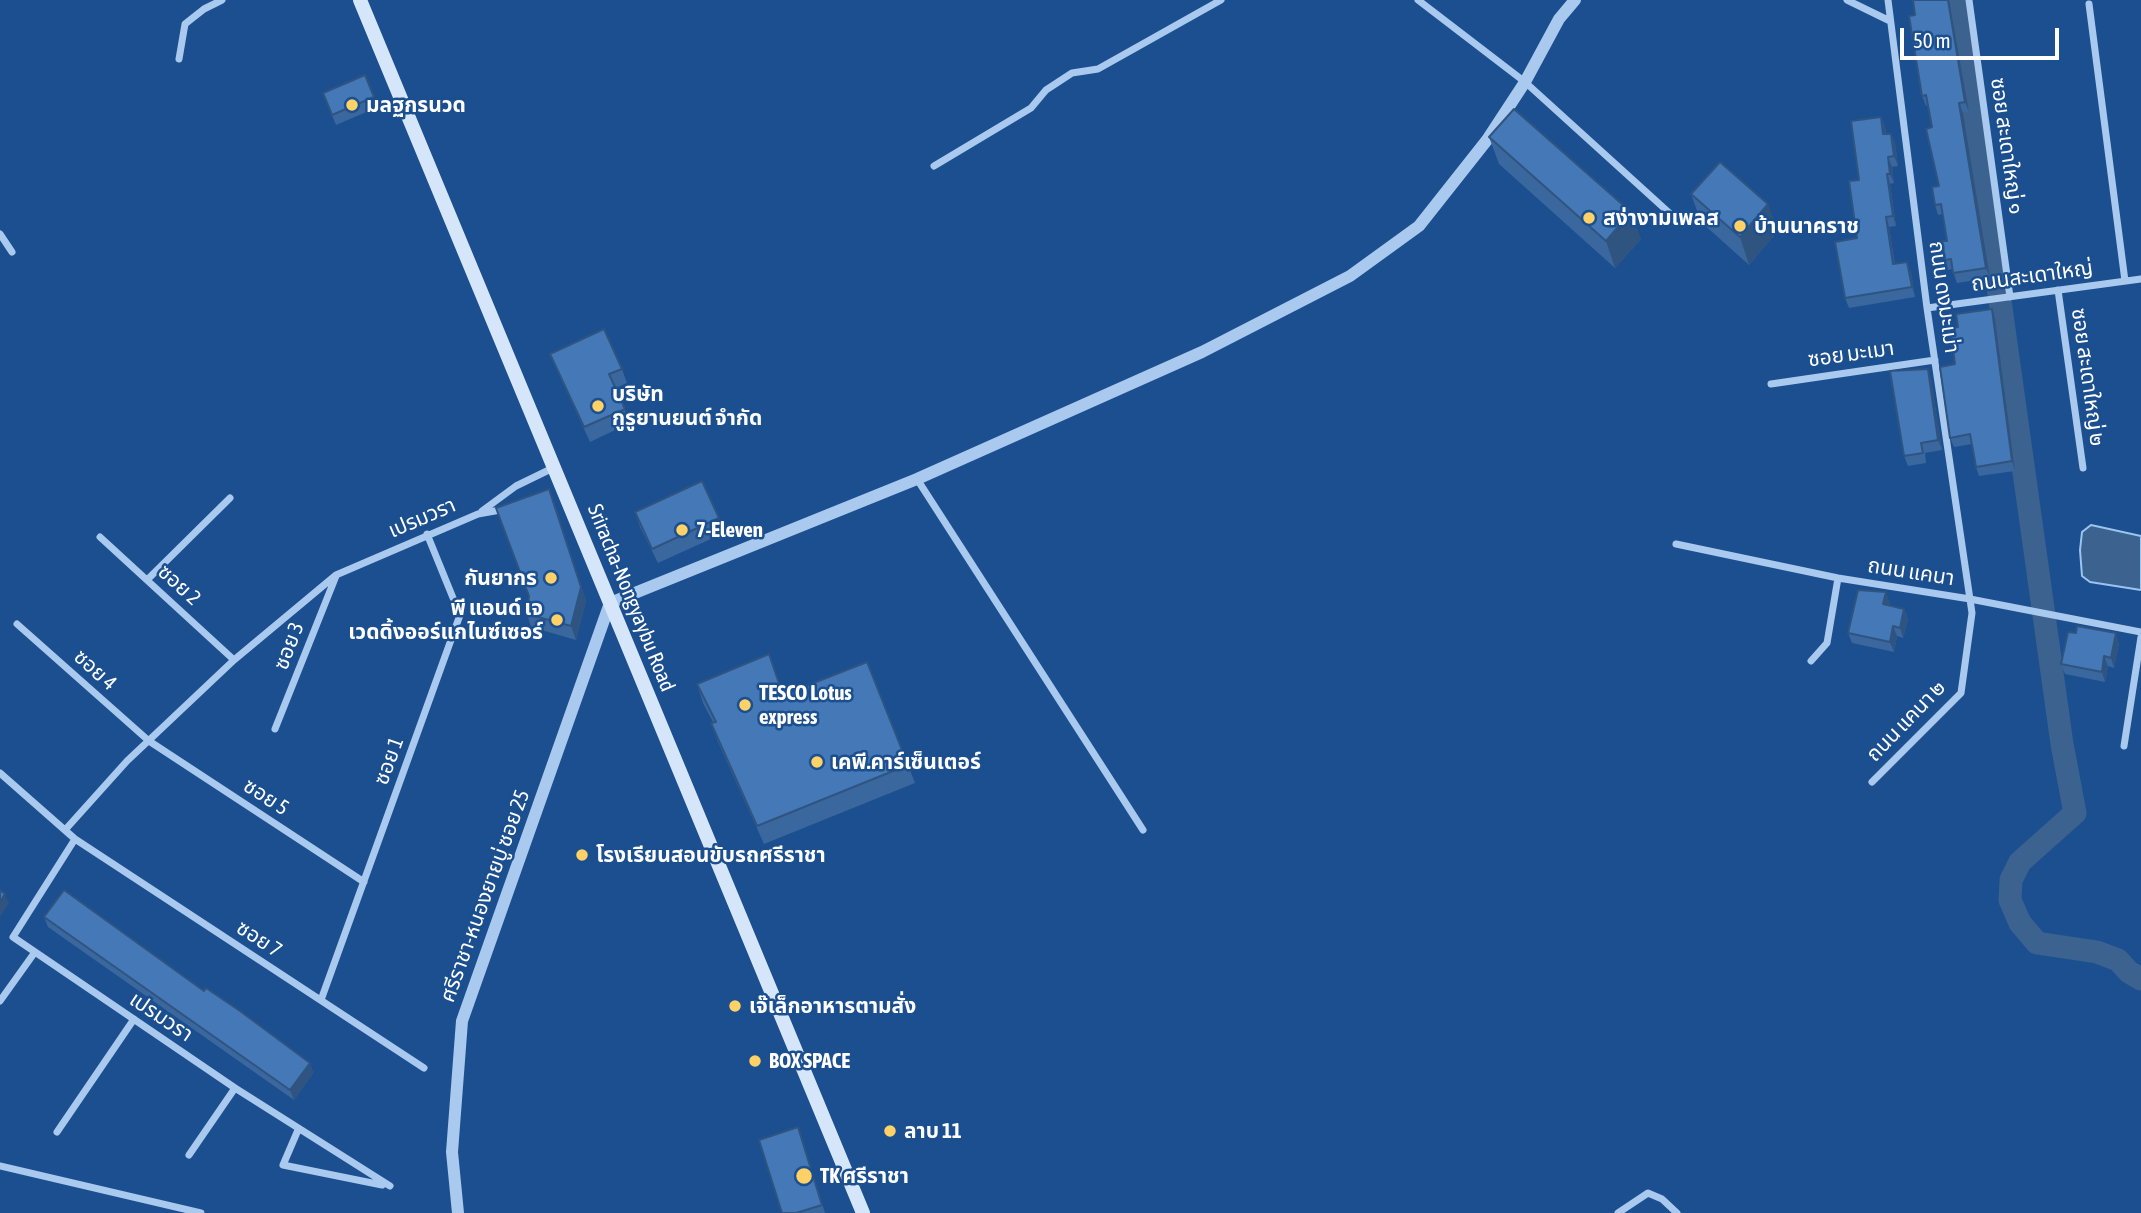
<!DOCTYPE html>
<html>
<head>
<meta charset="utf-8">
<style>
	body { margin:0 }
	#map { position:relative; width:2141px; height:1213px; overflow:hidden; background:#1b4f8f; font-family:"Asap Condensed",sans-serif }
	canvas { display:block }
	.scale { position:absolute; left:1900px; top:28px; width:159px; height:32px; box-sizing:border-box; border:4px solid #fff; border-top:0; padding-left:9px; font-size:21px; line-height:24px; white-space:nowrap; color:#fff; -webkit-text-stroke:5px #1b4f8f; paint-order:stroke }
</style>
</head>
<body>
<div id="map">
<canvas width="2141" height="1213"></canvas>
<div class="scale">50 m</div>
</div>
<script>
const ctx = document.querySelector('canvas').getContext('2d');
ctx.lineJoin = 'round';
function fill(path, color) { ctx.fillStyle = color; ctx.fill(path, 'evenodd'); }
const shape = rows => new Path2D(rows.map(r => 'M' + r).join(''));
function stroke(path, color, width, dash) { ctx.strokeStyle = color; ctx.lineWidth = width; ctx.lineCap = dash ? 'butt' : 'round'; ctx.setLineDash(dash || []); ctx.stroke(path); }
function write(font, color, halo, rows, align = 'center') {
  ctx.font = font + ' "Asap Condensed","Noto Sans Thai",sans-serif'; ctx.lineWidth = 5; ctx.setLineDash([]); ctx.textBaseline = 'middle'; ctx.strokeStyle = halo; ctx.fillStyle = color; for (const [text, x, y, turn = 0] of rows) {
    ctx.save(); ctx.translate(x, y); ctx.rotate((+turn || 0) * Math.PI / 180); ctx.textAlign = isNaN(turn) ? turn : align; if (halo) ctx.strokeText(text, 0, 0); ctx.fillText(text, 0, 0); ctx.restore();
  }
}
const water = shape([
	[2091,525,2141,536,2141,590,2090,582,2082,576,2080,550,2082,532,2091,525]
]);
fill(water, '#3c6290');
stroke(water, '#9cc4f0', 2);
stroke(shape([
	[1958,0,2062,744,2075,813,2020,862,2011,880,2010,900,2020,923,2037,943,2097,952,2118,960,2129,972,2141,979]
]), '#3c6290', 23);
stroke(shape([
	[1418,0,1525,82,1676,219],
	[1847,0,1890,21],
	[1969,0,2010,297],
	[2089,4,2125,281],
	[179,59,185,24,204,9,222,0],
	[934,166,1031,108,1046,90,1072,73,1098,69,1221,0],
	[0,234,12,252],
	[2058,290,2083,468],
	[1927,308,2141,279],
	[1771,384,1935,360],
	[917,479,1143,830],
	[482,511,516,486,555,467],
	[100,537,234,660],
	[1676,544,1838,578,1970,599,2141,632],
	[147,580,230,498],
	[17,624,149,741,364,882],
	[1811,661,1827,643,1838,578],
	[275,729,336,576],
	[2124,746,2141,637],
	[0,773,75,839,424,1068],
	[1872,782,1961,693,1972,613,1927,308,1888,0],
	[65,830,127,761,234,660,336,575,478,514,506,509],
	[75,839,13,937,235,1088,390,1186],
	[321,1000,460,615,427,534],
	[0,1001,35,952],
	[298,1130,283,1165,382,1185],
	[57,1132,134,1019],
	[189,1155,235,1088],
	[0,1166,201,1213],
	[1618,1213,1648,1193,1662,1199,1677,1213]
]), '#a9c9ee', 7);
stroke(shape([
	[458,1213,452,1152,462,1021,610,603,917,479,1202,352,1350,276,1419,226,1487,140,1525,82,1559,19,1575,0]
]), '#a9c9ee', 12);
stroke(shape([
	[360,0,863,1213]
]), '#d6e6fa', 14);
fill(shape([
	[1949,0,1969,112,1963,113,1990,278,1957,283,1952,269,1948,270,1945,260,1947,241,1943,214,1938,215,1935,205,1939,186,1932,127,1928,105,1926,106,1922,96,1915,15],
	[323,93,374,97,378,107,336,125],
	[1881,117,1885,127,1886,134,1891,134,1895,143,1898,166,1892,167,1894,183,1890,184,1896,226,1889,227,1895,264,1911,272,1915,297,1849,308,1845,298],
	[1489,137,1641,239,1615,268,1499,164],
	[1691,194,1778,231,1749,265,1701,222],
	[1995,319,2015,471,1979,476,1976,467,1972,444,1954,447,1950,438,1958,327],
	[550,354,622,369,627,383,616,388,630,423,590,442,556,368],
	[1931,379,1942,450,1925,453,1926,463,1908,466,1904,456],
	[554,502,586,601,576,640,531,627,527,614],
	[635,512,719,518,724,533,658,563,640,527],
	[1890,602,1889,606,1904,609,1908,619,1903,638,1897,636,1894,652,1852,643,1848,633],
	[2119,643,2114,668,2108,666,2105,682,2065,674,2061,664],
	[697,684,783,695,908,765,915,783,764,844,718,742,711,723,713,722,703,703],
	[44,917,204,991,310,1063,313,1073,294,1100,48,927],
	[803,1142,825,1213,782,1213]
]), '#3a679d');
fill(shape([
	[1948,0,1949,0,1969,112,1965,102],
	[1959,103,1963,113,1990,278,1986,268],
	[1881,117,1885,127,1887,144,1883,134],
	[1891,134,1895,143,1898,166,1894,156],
	[1888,157,1892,167,1894,183,1890,174],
	[1887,174,1890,184,1896,226,1893,216],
	[1768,204,1778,231,1749,265,1740,237],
	[1631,212,1641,239,1615,268,1606,241],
	[1886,217,1889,227,1896,274,1893,264],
	[1907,262,1911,272,1915,297,1912,287],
	[1992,309,1995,319,2015,471,2012,461],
	[1928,369,1931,379,1942,450,1938,440],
	[554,502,586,601,576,640,571,626],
	[1886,592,1890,602,1887,614,1883,604],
	[1904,609,1908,619,1903,638,1900,628],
	[1893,626,1897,636,1894,652,1890,642],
	[2116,633,2119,643,2114,668,2111,658],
	[2104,656,2108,666,2105,682,2102,672],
	[5,894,9,903,0,917,0,902],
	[310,1063,313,1073,294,1100,290,1090]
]), '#305480');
const building = shape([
	[1913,0,1948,0,1965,102,1959,103,1986,268,1953,273,1951,259,1945,260,1942,241,1947,241,1941,204,1935,205,1932,187,1939,186,1926,129,1932,127,1926,95,1922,96,1909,16,1915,15,1913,0],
	[365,75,374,97,332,115,323,93,365,75],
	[1514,109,1631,212,1606,241,1489,137,1514,109],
	[1881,117,1883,134,1891,134,1894,156,1888,157,1890,174,1887,174,1893,216,1886,217,1893,264,1907,262,1912,287,1845,298,1835,242,1857,238,1849,181,1859,180,1851,121,1881,117],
	[1720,162,1768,204,1740,237,1691,194,1720,162],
	[1992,309,2012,461,1976,467,1970,434,1950,438,1940,367,1955,364,1950,328,1958,327,1956,314,1992,309],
	[604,329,622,369,609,374,625,409,584,427,550,354,604,329],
	[1928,369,1938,440,1921,443,1923,453,1904,456,1890,371,1928,369],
	[702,481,719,518,652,549,635,512,702,481],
	[549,489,581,587,571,626,527,614,529,596,496,508,549,489],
	[1858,590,1886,592,1883,604,1904,609,1900,628,1893,626,1890,642,1848,633,1858,590],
	[2077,626,2116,633,2111,658,2104,656,2102,672,2061,664,2068,632,2076,633,2077,626],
	[769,654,783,695,867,662,908,765,757,826,711,723,716,722,697,684,769,654],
	[0,890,5,894,0,902,0,890],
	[64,890,204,991,206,988,240,1011,310,1063,290,1090,44,917,64,890],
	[798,1127,822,1205,796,1213,782,1213,759,1140,798,1127]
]);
fill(building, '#4478b7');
stroke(building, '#305480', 2);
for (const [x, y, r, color] of [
	[352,105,7,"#ffd166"],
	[1589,218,7,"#ffd166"],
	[1740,226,7,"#ffd166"],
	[598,406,7,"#ffd166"],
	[682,530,7,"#ffd166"],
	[551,578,7,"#ffd166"],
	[557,620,7,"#ffd166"],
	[745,705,7,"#ffd166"],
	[817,762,7,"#ffd166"],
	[582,855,7,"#ffd166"],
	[735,1006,7,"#ffd166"],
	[755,1061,7,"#ffd166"],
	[890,1131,7,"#ffd166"],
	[804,1176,9,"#ffd166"]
]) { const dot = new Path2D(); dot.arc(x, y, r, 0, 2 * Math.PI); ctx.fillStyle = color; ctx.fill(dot); stroke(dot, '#1b4f8f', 2.5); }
write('bold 21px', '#fff', '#1b4f8f', [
	["มลฐกรนวด",366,105],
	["สง่างามเพลส",1603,218],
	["บ้านนาคราช",1754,226],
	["บริษัท",612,394],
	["กูรูยานยนต์ จำกัด",612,418],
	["7-Eleven",696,530],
	["กันยากร",537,578,"right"],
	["พี แอนด์ เจ",543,608,"right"],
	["เวดดิ้งออร์แกไนซ์เซอร์",543,632,"right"],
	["TESCO Lotus",759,693],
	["express",759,717],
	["เคพี.คาร์เซ็นเตอร์",831,762],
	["โรงเรียนสอนขับรถศรีราชา",596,855],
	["เจ๊เล็กอาหารตามสั่ง",749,1006],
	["BOX SPACE",769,1061],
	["ลาบ 11",904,1131],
	["TK ศรีราชา",820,1176]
], 'left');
write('21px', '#fff', '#1b4f8f', [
	["ซอย สะเดาใหญ่ ๑",2007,146,82],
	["ถนนสะเดาใหญ่",2032,276,-8],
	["ถนน ดงมะเม่า",1944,297,82],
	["ซอย มะเมา",1851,354,-8],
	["ซอย สะเดาใหญ่ ๒",2088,377,82],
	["เปรมวรา",422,518,-23],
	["ถนน แคนา",1911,572,9],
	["ซอย 2",179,585,42],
	["Sriracha-Nongyaybu Road",631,598,68],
	["ซอย 3",289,646,-69],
	["ซอย 4",95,670,42],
	["ถนน แคนา ๒",1906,721,-46],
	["ซอย 1",389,761,-70],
	["ซอย 5",266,797,33],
	["ศรีราชา-หนองยายบู่ ซอย 25",485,896,-70],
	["ซอย 7",259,939,33],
	["เปรมวรา",161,1017,34]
]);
</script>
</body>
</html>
